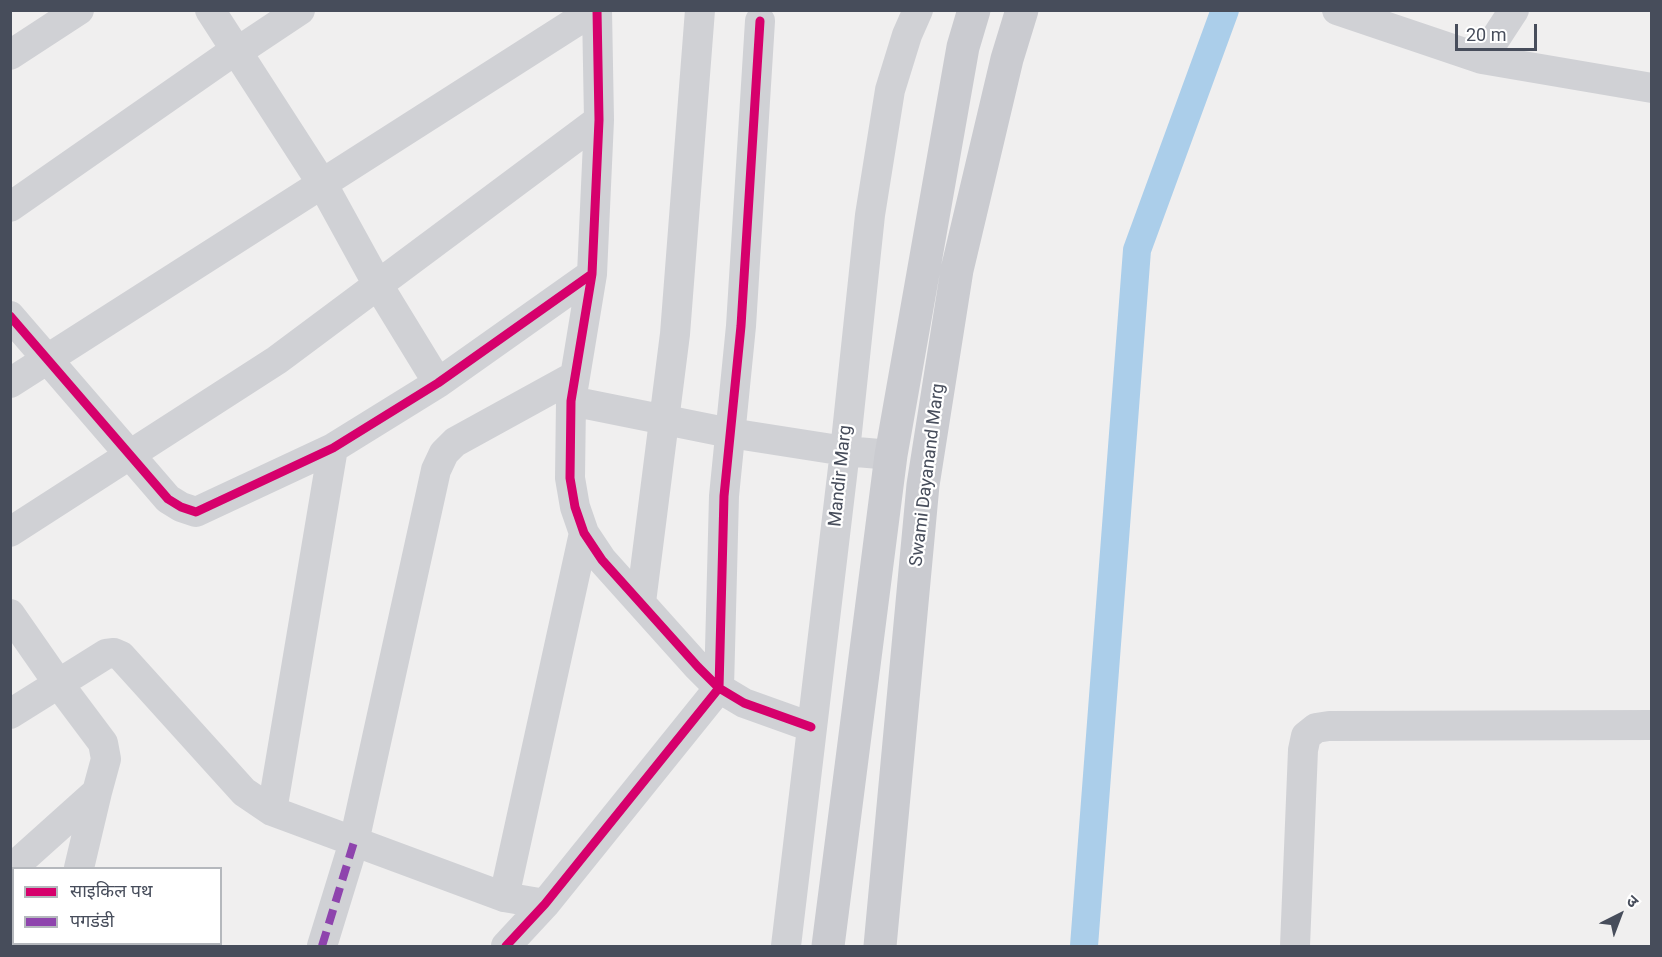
<!DOCTYPE html>
<html>
<head>
<meta charset="utf-8">
<style>
	body { margin:0 }
	#map { position:relative; width:1662px; height:957px; overflow:hidden; background:#f0efef; font-family:Roboto,"Noto Sans Devanagari",sans-serif }
	canvas { display:block }
	.frame { position:absolute; inset:0; border:12px solid #474d5b; pointer-events:none }
	.legend { position:absolute; left:12px; top:867px; width:210px; height:78px; box-sizing:border-box; background:#fff; border:2px solid #b5b8bd; margin:0; padding:8px 10px; list-style:none; font-size:18px; color:#474d5b }
	.legend li { display:flex; align-items:center; gap:12px; height:30px }
	.legend b { width:30px; border:2px solid #b5b8bd }
	.north { position:absolute; left:1590px; top:885px; width:60px; height:60px; -webkit-text-stroke:4px #fff; paint-order:stroke; rotate:42deg; font-size:16px; font-weight:700; line-height:24px; text-align:center; color:#474d5b }
	.north::after { content:''; display:block; margin:auto; width:21px; height:27px; background:#474d5b; clip-path:polygon(50% 0,100% 100%,50% 72%,0 100%) }
	.scale { position:absolute; left:1455px; top:24px; width:82px; height:27px; box-sizing:border-box; border:3px solid #474d5b; border-top:0; padding-left:8px; font-size:18px; line-height:21px; white-space:nowrap; color:#474d5b; -webkit-text-stroke:4px #fff; paint-order:stroke }
</style>
</head>
<body>
<div id="map">
<canvas width="1662" height="957"></canvas>
<div class="frame"></div>
<ul class="legend">
<li><b style="height:8px;background:#d6006c"></b>साइकिल पथ</li>
<li><b style="height:8px;background:#8e44ad"></b>पगडंडी</li>
</ul>
<div class="north">उ</div>
<div class="scale">20 m</div>
</div>
<script>
const ctx = document.querySelector('canvas').getContext('2d');
ctx.lineJoin = 'round';
const shape = rows => new Path2D(rows.map(r => 'M' + r).join(''));
function stroke(path, color, width, dash) { ctx.strokeStyle = color; ctx.lineWidth = width; ctx.lineCap = dash ? 'butt' : 'round'; ctx.setLineDash(dash || []); ctx.stroke(path); }
function write(font, color, halo, rows, align = 'center') {
  ctx.font = font + ' Roboto,sans-serif'; ctx.lineWidth = 4.5; ctx.setLineDash([]); ctx.textBaseline = 'middle'; ctx.strokeStyle = halo; ctx.fillStyle = color; for (const [text, x, y, turn = 0] of rows) {
    ctx.save(); ctx.translate(x, y); ctx.rotate((+turn || 0) * Math.PI / 180); ctx.textAlign = isNaN(turn) ? turn : align; if (halo) ctx.strokeText(text, 0, 0); ctx.fillText(text, 0, 0); ctx.restore();
  }
}
stroke(shape([
	[1084,946,1137,250,1225,10]
]), '#abceea', 28);
stroke(shape([
	[210,10,323,185,378,285,438,383],
	[597,10,599,120,592,274,571,401,570,478,575,507,584,533,602,560,698,667,719,688,744,703,811,727],
	[1337,10,1482,59,1652,88],
	[10,55,79,10],
	[1482,59,1514,10],
	[10,207,234,51,237,52,300,10],
	[10,316,168,499,181,507,196,512,333,448,438,383,592,274],
	[10,383,594,10],
	[571,401,730,433,845,451,891,455],
	[10,532,277,360,599,120],
	[641,602,675,334,700,10],
	[10,614,58,683,103,743,106,759,97,792,10,870],
	[10,714,106,654,114,653,121,656,244,792,272,811,504,897,545,904],
	[272,811,333,448],
	[79,868,97,792],
	[504,897,584,533],
	[10,923,14,926],
	[32,944,35,946],
	[322,946,354,842,436,470,444,453,455,442,575,376],
	[506,946,545,904,719,688,724,496,741,326,760,21],
	[786,946,845,451,870,215,890,90,907,35,918,10],
	[1295,946,1303,750,1306,736,1316,728,1329,726,1652,725]
]), '#d0d1d5', 30);
stroke(shape([
	[828,946,891,455,963,47,974,10],
	[880,946,923,485,957,270,1007,59,1022,10]
]), '#cacbd0', 33);
stroke(shape([
	[322,946,354,842]
]), '#8e44ad', 8, [15, 8]);
stroke(shape([
	[597,10,599,120,592,274,571,401,570,478,575,507,584,533,602,560,698,667,719,688,744,703,811,727],
	[10,316,168,499,181,507,196,512,333,448,438,383,592,274],
	[506,946,545,904,719,688,724,496,741,326,760,21]
]), '#d6006c', 9);
write('18px', '#474d5b', '#fff', [
	["Swami Dayanand Marg",928,475,-83],
	["Mandir Marg",841,476,-84]
]);
</script>
</body>
</html>
